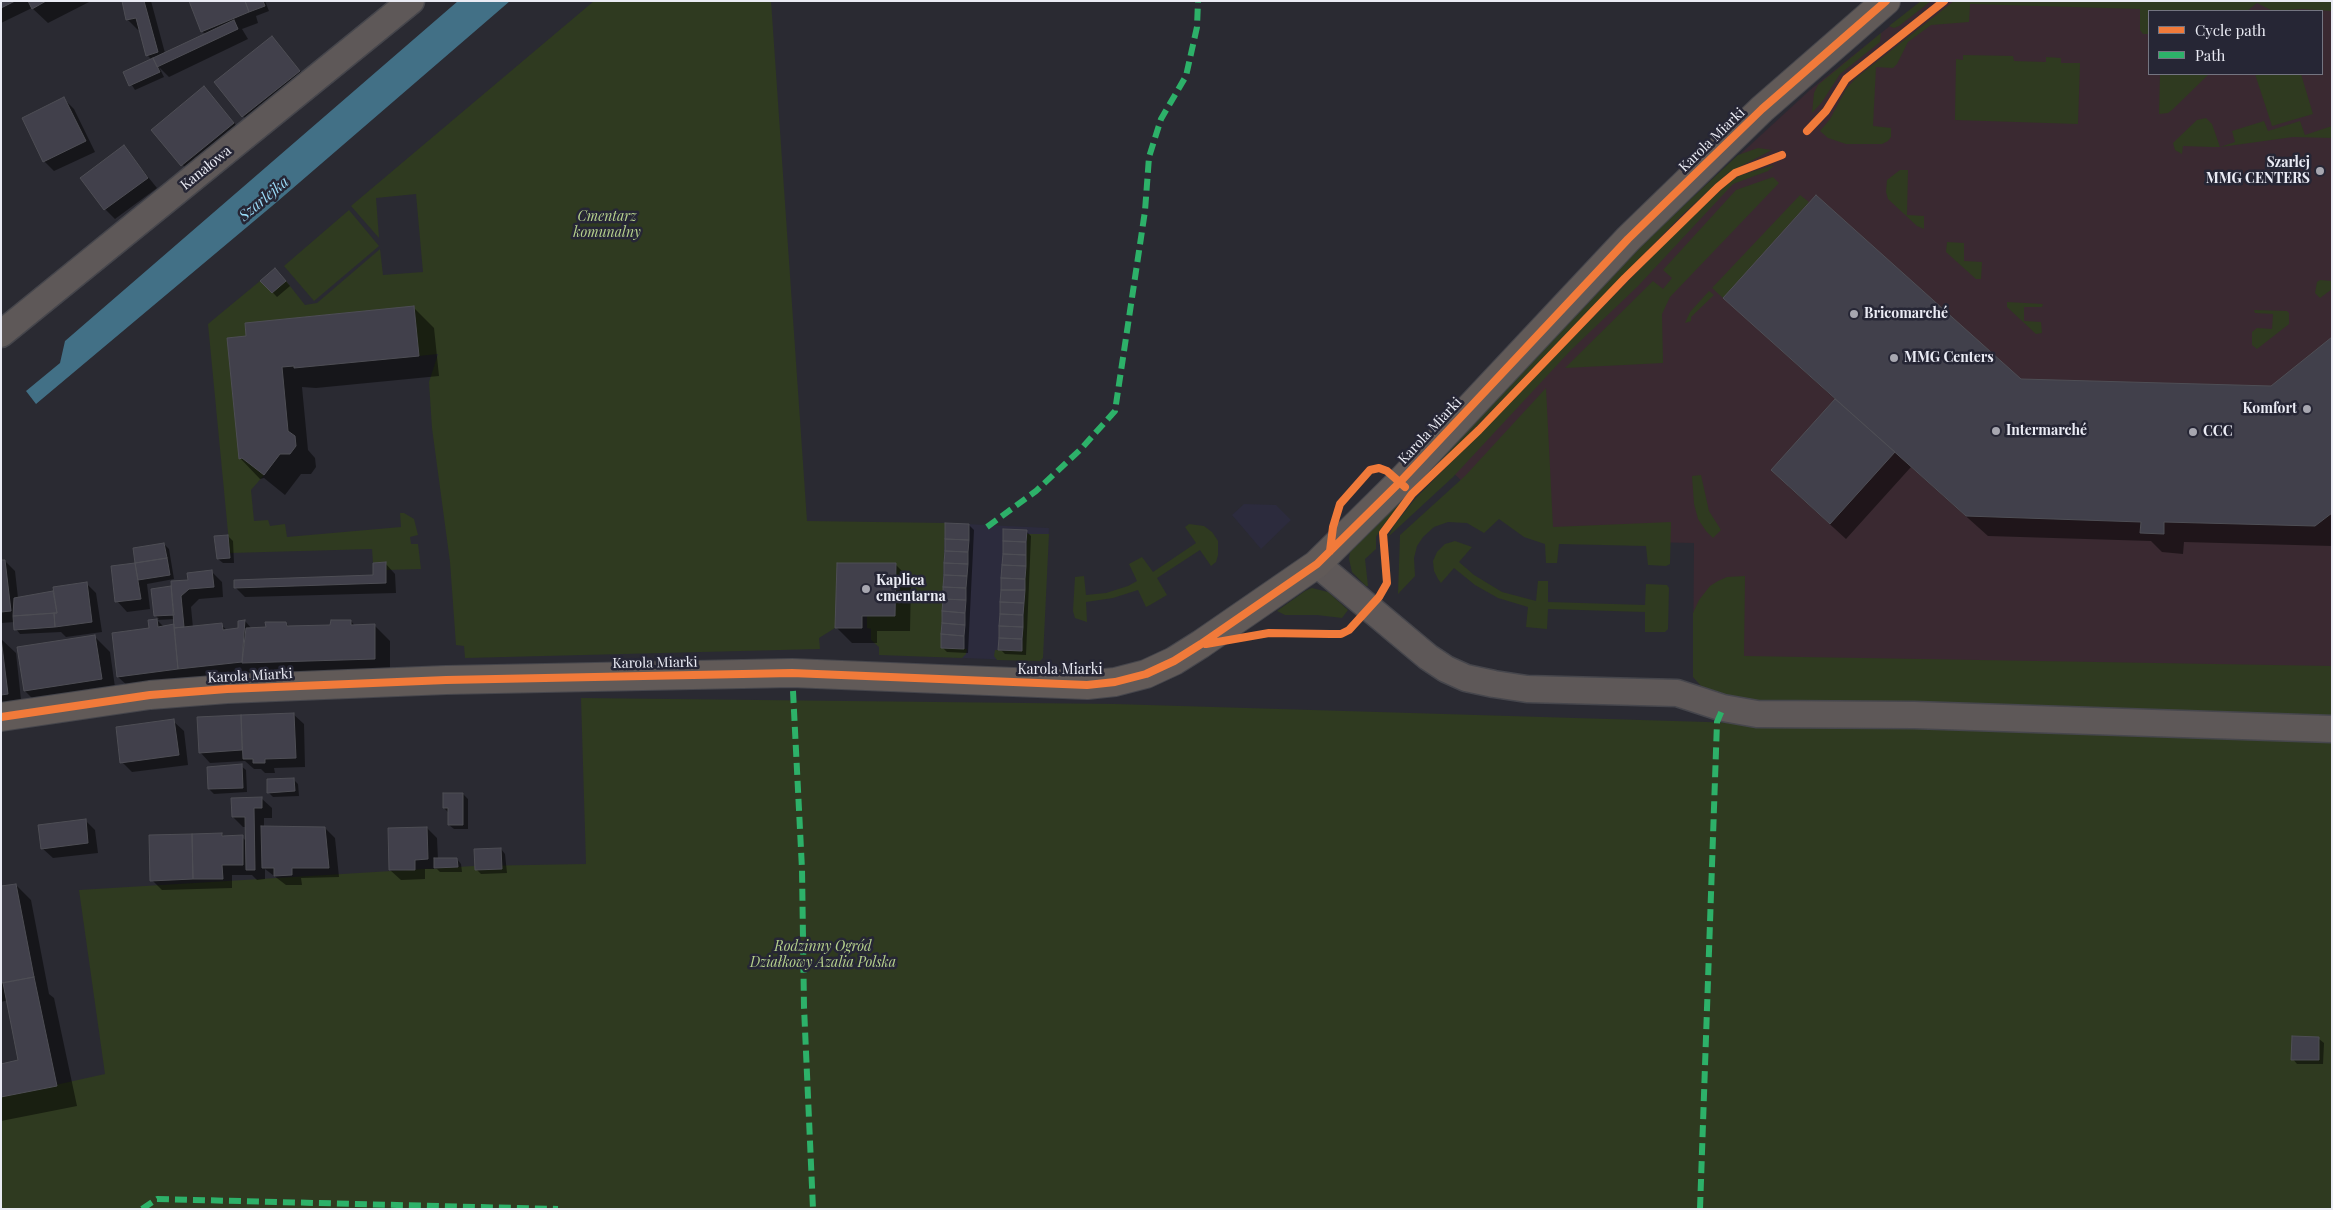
<!DOCTYPE html>
<html>
<head>
<meta charset="utf-8">
<style>
	body { margin:0 }
	#map { position:relative; width:2333px; height:1210px; overflow:hidden; background:#2a2a32; font-family:"Playfair Display",serif }
	canvas { display:block }
	.frame { position:absolute; inset:0; border:2px solid #eaebf4; pointer-events:none }
	.legend { position:absolute; left:2148px; top:10px; width:175px; height:65px; box-sizing:border-box; background:#262635; border:1px solid #747581; margin:0; padding:6px 9px; list-style:none; font-size:15px; color:#eaebf4 }
	.legend li { display:flex; align-items:center; gap:10px; height:25px }
	.legend b { width:25px; border:1px solid #747581 }
</style>
</head>
<body>
<div id="map">
<canvas width="2333" height="1210"></canvas>
<div class="frame"></div>
<ul class="legend">
<li><b style="height:6px;background:#f17a3a"></b>Cycle path</li>
<li><b style="height:6px;background:#2db169"></b>Path</li>
</ul>
</div>
<script>
const ctx = document.querySelector('canvas').getContext('2d');
ctx.lineJoin = 'round';
function fill(path, color) { ctx.fillStyle = color; ctx.fill(path, 'evenodd'); }
const shape = rows => new Path2D(rows.map(r => 'M' + r).join(''));
function stroke(path, color, width, dash) { ctx.strokeStyle = color; ctx.lineWidth = width; ctx.lineCap = dash ? 'butt' : 'round'; ctx.setLineDash(dash || []); ctx.stroke(path); }
function write(font, color, halo, rows, align = 'center') {
  ctx.font = font + ' "Playfair Display",serif'; ctx.lineWidth = 5; ctx.setLineDash([]); ctx.textBaseline = 'middle'; ctx.strokeStyle = halo; ctx.fillStyle = color; for (const [text, x, y, turn = 0] of rows) {
    ctx.save(); ctx.translate(x, y); ctx.rotate((+turn || 0) * Math.PI / 180); ctx.textAlign = isNaN(turn) ? turn : align; if (halo) ctx.strokeText(text, 0, 0); ctx.fillText(text, 0, 0); ctx.restore();
  }
}
fill(shape([
	[1921,1,2332,1,2332,720,1702,687,1693,677,1694,543,1542,540,1497,515,1439,459,1648,239,1810,90],
	[2149,11,2322,11,2322,74,2149,74]
]), '#3a2931');
fill(shape([
	[1244,504,1276,505,1291,520,1261,549,1232,515],
	[945,523,1049,528,1043,658,1040,661,940,657]
]), '#2c2b3d');
fill(shape([
	[594,1,771,1,807,521,945,523,941,647,967,649,966,654,962,658,879,655,879,647,871,640,871,629,867,628,867,616,895,616,896,563,837,563,835,628,819,638,820,649,465,658,464,646,456,645,450,562,432,428,429,382,438,354,419,356,414,306,245,323,246,336,227,338,239,459,242,458,264,475,251,490,254,521,268,520,270,526,285,524,287,537,401,527,400,513,404,513,414,519,418,535,410,537,411,544,418,544,421,569,386,570,385,562,373,563,372,549,230,553,208,324,260,281,272,293,286,281,305,305,317,303,380,249,383,275,423,272,416,194,376,198,379,238,351,206],
	[1921,1,1931,1,1899,26,1894,28,1889,26],
	[1954,1,2332,1,2332,11,2302,9,2273,11,2257,3,2247,11,2149,11,2149,34,2143,34,2140,30,2140,9,1970,4,1969,22,1931,25,1908,42,1897,64,1893,68,1876,67,1873,126,1891,128,1891,137,1888,141,1882,144,1846,144,1828,138,1820,131,1830,119,1846,89,1856,78],
	[1881,33,1880,42,1840,74,1822,102,1812,113,1814,93,1818,85],
	[1963,55,2013,56,2014,61,2046,62,2046,57,2061,58,2061,63,2080,63,2078,124,1955,120,1956,59,1963,60],
	[2160,74,2209,74,2172,110,2168,113,2159,114],
	[2255,74,2301,74,2313,114,2272,126],
	[2206,118,2212,124,2220,147,2235,142,2232,131,2264,121,2268,131,2300,121,2305,135,2332,126,2332,138,2293,137,2228,146,2220,147,2211,147,2183,146,2182,154,2175,150,2173,143,2176,140,2197,120],
	[1758,148,1772,150,1728,173,1681,216,1462,441,1416,485,1413,486,1648,239,1738,155],
	[1774,165,1768,171,1733,184,1638,286,1571,350,1453,477,1388,537,1395,524,1415,499,1687,221,1731,181,1741,175],
	[1900,170,1908,170,1907,215,1924,216,1924,229,1917,226,1888,199,1886,192,1887,180],
	[1773,177,1779,183,1670,297,1662,314,1663,363,1565,368,1653,281,1663,289,1672,278,1663,270,1736,190],
	[1800,195,1809,202,1723,298,1712,288],
	[349,210,379,246,314,301,284,266],
	[1947,242,1964,243,1964,261,1982,262,1981,279,1976,279,1946,252],
	[2320,280,2332,281,2332,289,2320,298,2315,293,2317,282],
	[1709,291,1714,295,1691,317,1691,321,1685,323,1690,312],
	[2007,302,2043,304,2042,307,2024,307,2024,321,2041,322,2042,333,2036,334,2007,307],
	[2254,310,2287,311,2289,313,2289,324,2257,349,2252,345,2252,332,2257,328,2272,329,2273,314,2255,313],
	[1546,388,1553,527,1671,522,1670,564,1666,566,1648,565,1646,546,1559,544,1557,563,1546,563,1545,544,1524,537,1499,519,1484,533,1467,523,1448,522,1434,527,1423,537,1417,546,1414,558,1415,576,1398,594,1400,535,1465,476],
	[1701,475,1709,511,1721,530,1713,538,1706,531,1698,519,1694,504,1692,476],
	[1403,495,1403,501,1382,527,1376,537,1376,549,1365,559,1368,586,1366,586,1352,572,1349,559,1350,552],
	[1189,524,1204,526,1212,532,1218,541,1218,555,1216,562,1211,566,1200,550,1157,578,1167,595,1150,605,1146,607,1138,590,1113,598,1086,602,1087,622,1075,618,1073,611,1075,577,1084,576,1086,595,1106,593,1128,586,1137,581,1129,564,1142,557,1153,572,1196,543,1185,527],
	[1027,534,1049,534,1043,658,1040,661,997,660,994,656,995,650,1022,651],
	[1455,541,1472,547,1459,562,1474,575,1502,592,1536,601,1538,581,1548,581,1548,602,1645,605,1646,584,1667,585,1669,588,1668,629,1665,632,1645,632,1645,612,1548,609,1547,629,1526,627,1528,607,1498,598,1475,585,1454,568,1441,583,1438,579,1434,571,1433,561,1437,552,1445,544],
	[1745,576,1744,656,2332,666,2332,720,1758,705,1713,693,1702,687,1693,677,1693,613,1699,600,1710,586,1718,581,1727,577],
	[1312,588,1328,592,1348,610,1342,618,1317,615,1285,615,1277,611,1305,591],
	[581,698,1115,704,2332,741,2332,1209,1,1209,1,1097,105,1074,79,890,474,866,586,864]
]), '#2f3a20');
fill(shape([
	[458,1,510,1,278,201,36,404,26,391,60,363,65,341]
]), '#427086');
fill(shape([
	[1,1,91,1,48,23,32,8,1,23],
	[123,1,151,1,165,53,205,34,202,31,190,1,265,1,269,11,256,16,258,23,242,29,248,39,169,77,159,67,164,77,135,90,124,73,152,60,147,55,140,29,138,30,127,19],
	[272,38,314,87,258,131,243,116],
	[204,88,248,139,197,181,152,130],
	[64,99,74,109,95,152,54,171,44,161],
	[124,147,157,188,115,219,105,209],
	[280,275,290,286,277,297,262,281],
	[1724,298,2021,380,2271,387,2332,339,2332,546,2184,542,2183,554,2162,552,2151,541,1988,536,1911,467,1846,539,1788,486,1836,400],
	[414,308,434,328,439,376,316,388,302,387,308,450,315,458,316,467,311,474,301,474,285,495,264,478,260,479,240,458,247,337],
	[969,525,974,530,968,653,947,652,942,647],
	[1026,531,1031,536,1026,655,1005,654,1000,649],
	[228,536,233,541,234,563,223,563,218,559],
	[164,544,169,549,174,579,147,584,150,609,127,612,117,601,112,568,137,564],
	[1,561,5,561,15,571,18,598,55,592,86,583,96,593,102,632,66,637,61,632,20,634,16,629,15,622,1,623],
	[385,563,395,574,396,593,245,597,235,587,374,576],
	[895,564,911,580,910,631,877,631,877,643,852,643,837,628],
	[212,572,222,582,223,597,199,599,191,607,193,628,221,625,227,630,240,629,245,621,252,629,267,628,286,623,290,627,332,626,351,621,355,626,374,625,390,641,390,674,258,678,252,672,129,687,118,677,151,629,150,621,159,619,155,615,171,587,173,590],
	[175,619,176,626,164,627,157,620],
	[94,636,110,652,116,694,40,706,25,691],
	[1,639,16,653,22,709,1,712],
	[293,714,304,724,305,767,274,768,275,773,265,773,261,769,254,769,245,761,210,763,200,752,198,718],
	[173,721,184,731,188,765,132,772,122,762],
	[241,766,246,770,247,792,214,794,209,789],
	[293,779,298,784,299,796,273,797,269,793],
	[463,794,468,799,468,829,454,829,449,825,449,813,444,808],
	[261,798,272,808,272,818,264,818,264,827,325,828,335,838,339,877,301,878,302,885,286,885,265,869,265,879,257,880,252,875,232,875,232,888,162,890,152,880,222,834,225,837,242,837,246,841,246,827,243,827,233,817],
	[85,820,95,830,98,853,53,858,42,848],
	[427,828,437,838,438,860,457,859,461,864,462,872,440,872,437,869,425,869,425,879,401,880,390,870],
	[501,849,505,854,507,873,481,874,477,870],
	[16,885,31,900,49,994,54,998,77,1106,1,1121,1,1065,20,1061,8,1000,1,1002,1,888],
	[2319,1039,2324,1043,2323,1064,2297,1064,2293,1059]
]), '#0007');
const building = shape([
	[1,1,15,1,1,8,1,1],
	[28,1,46,1,32,9,28,1],
	[122,1,144,1,158,52,146,56,136,18,126,20,122,1],
	[189,1,245,1,249,12,201,32,189,1],
	[245,1,263,1,265,6,249,12,245,1],
	[234,20,238,29,157,67,153,58,234,20],
	[272,36,300,71,242,117,214,82,272,36],
	[153,58,160,72,129,86,123,72,153,58],
	[204,86,234,123,181,166,151,130,204,86],
	[64,97,86,141,43,162,22,118,64,97],
	[124,145,148,178,104,210,80,178,124,145],
	[1816,195,2021,379,2271,386,2332,337,2332,513,2315,526,2164,522,2164,534,2140,533,2141,522,1966,516,1723,298,1816,195],
	[275,268,286,281,272,293,260,281,275,268],
	[414,306,419,356,294,368,294,366,282,367,288,431,295,436,296,446,290,454,280,454,264,475,242,458,239,459,227,338,246,336,245,323,414,306],
	[1835,399,1895,452,1830,524,1771,470,1835,399],
	[945,523,969,524,969,540,945,539,945,523],
	[1003,529,1027,530,1026,542,1003,541,1003,529],
	[228,535,230,558,217,559,214,536,228,535],
	[945,539,969,540,968,552,945,551,945,539],
	[1003,541,1026,542,1026,555,1003,554,1003,541],
	[164,543,167,558,135,563,133,548,164,543],
	[945,551,968,552,968,564,944,563,945,551],
	[1003,554,1026,555,1026,566,1002,565,1003,554],
	[167,558,170,575,138,580,135,563,167,558],
	[1,560,5,560,11,611,1,612,1,560],
	[386,562,386,583,234,588,234,580,373,575,373,563,386,562],
	[135,563,141,599,115,602,111,566,135,563],
	[837,563,896,563,895,616,862,616,862,628,835,628,837,563],
	[944,563,968,564,967,576,944,575,944,563],
	[1002,565,1026,566,1025,579,1001,578,1002,565],
	[212,570,214,587,189,589,181,596,184,627,174,628,171,581,188,580,187,573,212,570],
	[944,575,967,576,966,588,943,587,944,575],
	[1001,578,1025,579,1025,590,1001,590,1001,578],
	[87,582,92,622,55,627,54,613,57,613,53,587,87,582],
	[171,586,174,615,154,616,151,589,171,586],
	[943,587,966,588,966,600,943,599,943,587],
	[1001,590,1025,590,1024,603,1000,602,1001,590],
	[53,591,57,613,13,616,14,598,53,591],
	[943,599,966,600,965,613,942,611,943,599],
	[1000,602,1024,603,1023,615,1000,614,1000,602],
	[942,611,965,613,965,625,942,623,942,611],
	[54,613,55,627,14,630,13,616,54,613],
	[1000,614,1023,615,1023,627,999,626,1000,614],
	[157,619,158,627,174,624,178,669,117,677,112,633,149,628,148,620,157,619],
	[245,620,242,662,178,669,174,628,222,623,223,630,238,628,238,621,245,620],
	[331,620,351,620,351,625,375,624,375,659,242,663,246,628,266,627,265,622,286,622,287,626,330,625,331,620],
	[942,623,965,625,964,636,941,634,942,623],
	[999,626,1023,627,1022,639,999,638,999,626],
	[941,634,964,636,964,649,941,648,941,634],
	[95,635,102,679,24,691,17,647,95,635],
	[1,638,8,694,1,695,1,638],
	[999,638,1022,639,1022,651,998,650,999,638],
	[294,713,296,758,265,759,265,763,253,763,253,759,243,759,241,715,294,713],
	[241,715,242,750,199,753,197,717,241,715],
	[174,719,179,755,120,763,116,727,174,719],
	[242,764,243,788,208,789,207,767,242,764],
	[294,778,295,791,267,793,267,779,294,778],
	[443,793,463,793,463,825,448,825,448,808,443,808,443,793],
	[262,797,262,808,254,808,255,870,246,870,245,817,232,817,231,798,262,797],
	[86,819,88,843,41,849,38,825,86,819],
	[261,826,325,827,329,868,292,868,292,875,274,876,274,868,262,868,261,826],
	[427,827,428,859,415,860,415,870,389,870,388,828,427,827],
	[222,833,222,836,243,835,243,865,222,865,223,879,193,879,192,834,222,833],
	[192,834,193,879,150,881,149,835,192,834],
	[501,848,502,869,475,870,474,849,501,848],
	[434,858,457,858,458,867,434,868,434,858],
	[16,884,34,977,1,983,1,886,16,884],
	[34,977,57,1086,1,1097,1,1064,18,1060,3,983,34,977],
	[2292,1036,2319,1037,2319,1060,2291,1060,2292,1036]
]);
fill(building, '#41404b');
stroke(building, '#4e4e55', 1);
const street = shape([
	[1,334,411,1],
	[1317,564,1428,657,1446,669,1466,678,1494,684,1527,689,1677,693,1723,708,1757,714,1914,715,2332,729]
]);
const secondary = shape([
	[1,717,150,695,227,689,446,680,792,673,1087,685,1115,682,1146,674,1174,661,1201,644,1317,564,1400,482,1628,239,1762,109,1886,1]
]);
stroke(street, '#46464c', 29);
stroke(secondary, '#46464c', 30);
stroke(street, '#5e5858', 26);
stroke(secondary, '#615a58', 28);
stroke(shape([
	[987,527,1036,491,1081,449,1115,411,1145,211,1149,157,1161,119,1186,76,1197,27,1198,1],
	[793,691,802,869,804,1007,813,1209],
	[142,1209,157,1199,558,1209],
	[1700,1209,1717,722,1723,708]
]), '#2db169', 6, [12, 6]);
stroke(shape([
	[1807,131,1826,111,1846,79,1944,1],
	[1330,551,1333,527,1340,504,1370,470,1379,468,1387,471,1405,487],
	[1206,644,1269,633,1330,634,1341,634,1349,630,1379,597,1387,583,1383,533,1412,494,1479,430,1625,278,1718,187,1735,173,1782,155],
	[1,717,150,695,227,689,446,680,792,673,1087,685,1115,682,1146,674,1174,661,1201,644,1317,564,1400,482,1628,239,1762,109,1886,1]
]), '#f17a3a', 8);
for (const [x, y, r, color] of [
	[2320,171,5,"#a7a7b0"],
	[1854,314,5,"#a7a7b0"],
	[1894,358,5,"#a7a7b0"],
	[2307,409,5,"#a7a7b0"],
	[1996,431,5,"#a7a7b0"],
	[2193,432,5,"#a7a7b0"],
	[866,589,5,"#a7a7b0"]
]) { const dot = new Path2D(); dot.arc(x, y, r, 0, 2 * Math.PI); ctx.fillStyle = color; ctx.fill(dot); stroke(dot, '#262635', 2); }
write('14px', '#eaebf4', '#262635', [
	["Karola Miarki",1712,140,-44],
	["Kanałowa",206,168,-39],
	["Karola Miarki",1430,431,-47],
	["Karola Miarki",655,663,-1],
	["Karola Miarki",1060,670],
	["Karola Miarki",250,676,-3]
]);
write('bold 14px', '#eaebf4', '#262635', [
	["Szarlej",2310,163,"right"],
	["MMG CENTERS",2310,179,"right"],
	["Bricomarché",1864,314],
	["MMG Centers",1904,358],
	["Komfort",2297,409,"right"],
	["Intermarché",2006,431],
	["CCC",2203,432],
	["Kaplica",876,581],
	["cmentarna",876,597]
], 'left');
write('italic 14px', '#b5d08c', '#262635', [
	["Cmentarz",607,217],
	["komunalny",607,233],
	["Rodzinny Ogród",823,947],
	["Działkowy Azalia Polska",823,963]
]);
write('italic 15px', '#9adaf7', '#262635', [
	["Szarlejka",264,199,-40]
]);
</script>
</body>
</html>
